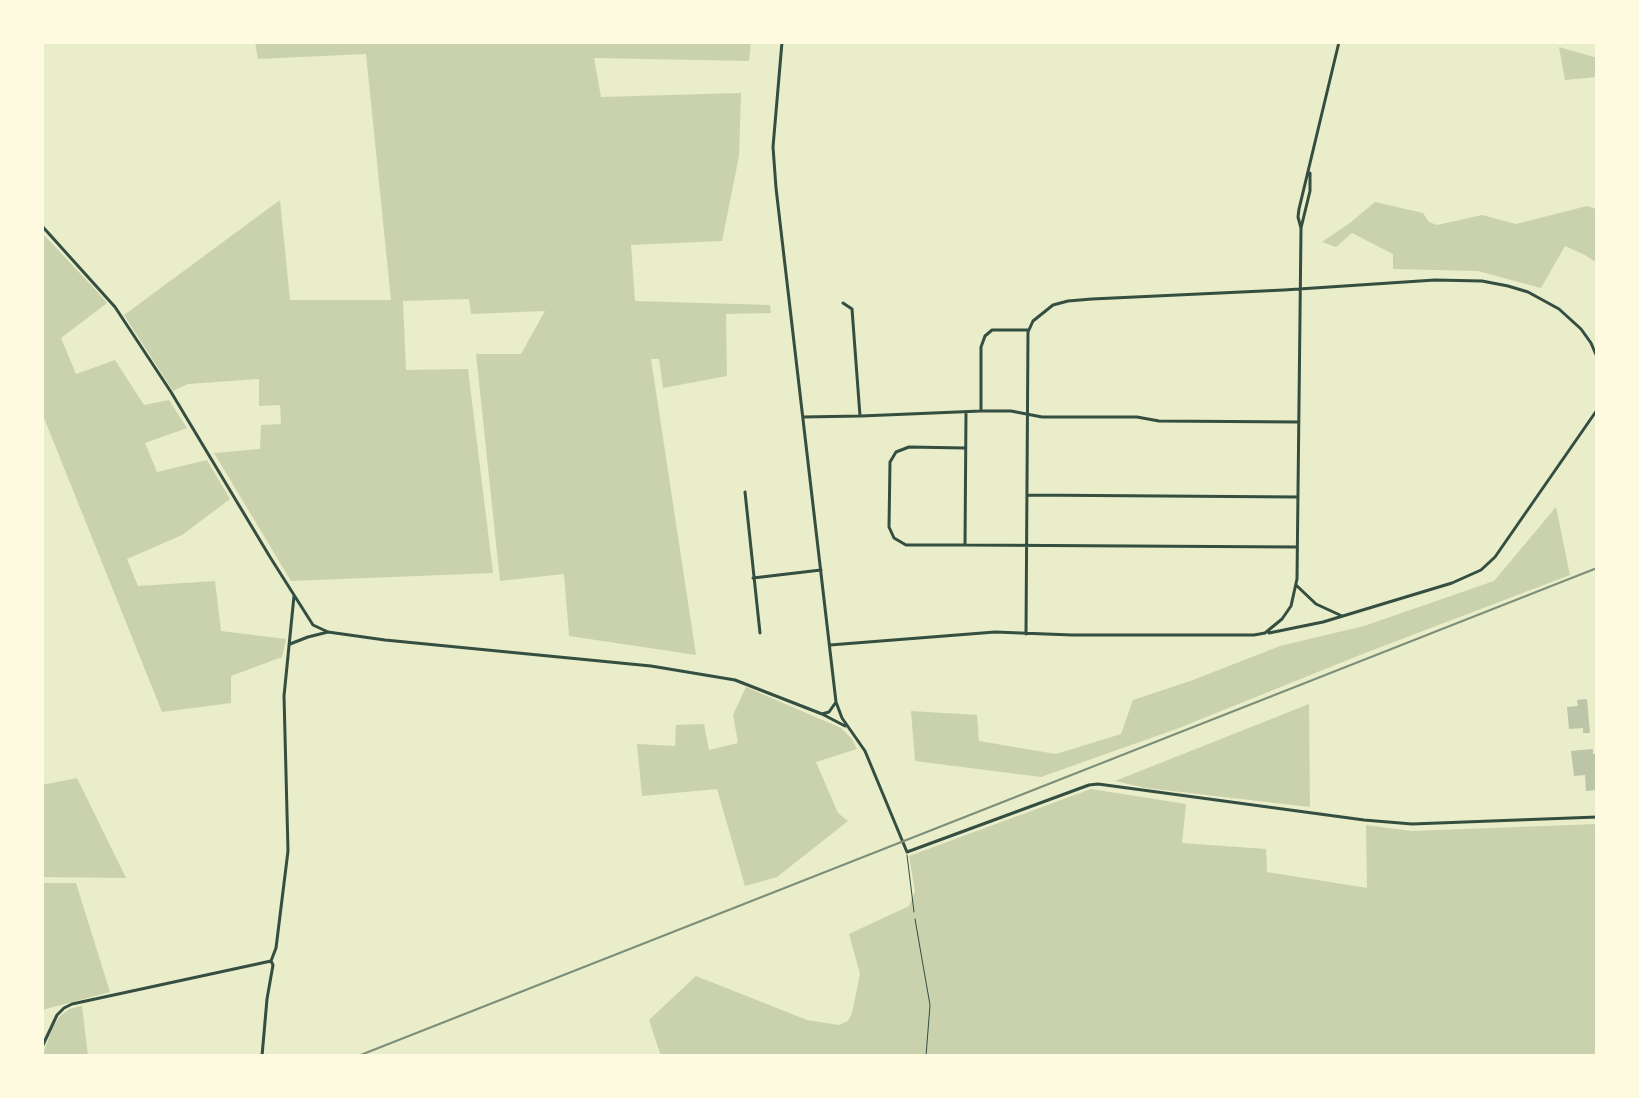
<!DOCTYPE html>
<html>
<head>
<meta charset="utf-8">
<style>
	body { margin:0 }
	#map { position:relative; width:1639px; height:1098px; overflow:hidden; background:#e9edc9; font-family:Ubuntu,sans-serif }
	canvas { display:block }
	.frame { position:absolute; inset:0; border:44px solid #fefae0; pointer-events:none }
</style>
</head>
<body>
<div id="map">
<canvas width="1639" height="1098"></canvas>
<div class="frame"></div>
</div>
<script>
const ctx = document.querySelector('canvas').getContext('2d');
ctx.lineJoin = 'round';
function fill(path, color) { ctx.fillStyle = color; ctx.fill(path, 'evenodd'); }
const shape = rows => new Path2D(rows.map(r => 'M' + r).join(''));
function stroke(path, color, width, dash) { ctx.strokeStyle = color; ctx.lineWidth = width; ctx.lineCap = dash ? 'butt' : 'round'; ctx.setLineDash(dash || []); ctx.stroke(path); }
fill(shape([
	[255,42,751,42,749,61,594,58,601,97,741,93,739,156,722,241,631,245,635,301,770,305,771,313,726,314,727,376,663,388,659,359,651,359,696,655,569,636,564,574,500,581,476,354,521,354,545,311,471,314,469,299,403,301,406,370,468,369,493,573,291,581,214,453,260,449,261,425,281,424,280,405,259,406,259,379,188,384,173,391,124,315,280,200,290,300,391,300,366,54,258,59],
	[1559,47,1597,58,1597,77,1565,80],
	[1375,202,1423,213,1429,222,1437,225,1482,215,1516,224,1587,206,1597,209,1597,263,1585,255,1565,246,1541,288,1478,271,1393,269,1393,254,1352,233,1336,247,1322,242,1351,222],
	[42,233,93,287,107,303,61,338,76,374,115,360,144,405,169,400,187,428,145,443,157,472,207,460,230,499,182,535,127,559,138,586,215,581,221,631,286,639,282,657,231,676,231,703,162,712,42,413],
	[1556,507,1570,575,1365,653,1179,728,1041,777,915,761,911,711,977,715,979,741,1056,754,1121,734,1133,700,1193,680,1280,646,1364,626,1494,581],
	[746,687,841,728,852,739,857,749,816,762,838,813,848,821,777,877,745,886,717,789,642,796,637,744,675,746,676,725,704,724,709,750,738,743,733,715],
	[1309,704,1310,807,1146,788,1115,781],
	[77,778,126,878,42,877,42,785],
	[1091,789,1186,804,1182,843,1266,849,1267,872,1367,888,1366,825,1412,831,1597,824,1597,1056,661,1056,649,1020,696,976,807,1020,839,1025,848,1021,852,1013,860,974,849,934,909,906,915,891,909,856],
	[42,883,76,883,110,992,42,1010],
	[82,1006,88,1056,42,1056,53,1027,60,1016,69,1009]
]), '#cad2ad');
fill(shape([
	[1587,699,1590,733,1583,733,1583,728,1569,729,1567,707,1578,706,1577,700],
	[1593,749,1593,754,1595,754,1597,790,1586,791,1585,775,1574,776,1571,751]
]), '#bcc5a7');
stroke(shape([
	[915,919,930,1005,926,1056]
]), '#344e41', 1);
stroke(shape([
	[907,855,914,912]
]), '#344e41', 1);
stroke(shape([
	[782,42,773,147,776,188,836,702,842,718,865,751,907,852,1089,785,1098,784,1364,820,1412,824,1597,817],
	[42,226,115,307,171,392,270,557,313,625,328,632,385,640,651,666,735,680,822,714,845,726],
	[1301,228,1310,191,1310,173],
	[1028,330,992,330,985,336,981,347,981,411,1011,411,1042,417,1137,417,1159,421,1298,422],
	[966,412,965,545,1296,547],
	[861,416,981,411],
	[803,417,860,416,852,309,843,303],
	[965,448,909,447,896,452,890,462,889,527,894,538,906,545,965,545],
	[745,492,760,633],
	[1027,495,1298,497],
	[753,578,821,570],
	[1296,585,1316,604,1342,616],
	[1269,633,1323,622,1452,583,1481,570,1495,557,1597,410],
	[1026,634,1028,332,1033,321,1053,305,1068,301,1092,299,1284,290,1435,280,1482,281,1508,286,1528,292,1559,309,1581,329,1591,343,1597,357],
	[290,644,308,637,328,632],
	[830,645,995,632,1072,635,1254,635,1265,633,1282,619,1291,606,1297,579,1301,228,1298,217,1299,209,1339,42],
	[822,714,829,712,836,702],
	[42,1047,57,1015,64,1008,72,1004,271,961],
	[262,1056,267,999,273,965,271,961,276,948,288,851,284,696,294,596]
]), '#344e41', 3);
stroke(shape([
	[358,1056,1597,568]
]), '#7c8e77', 2);
</script>
</body>
</html>
